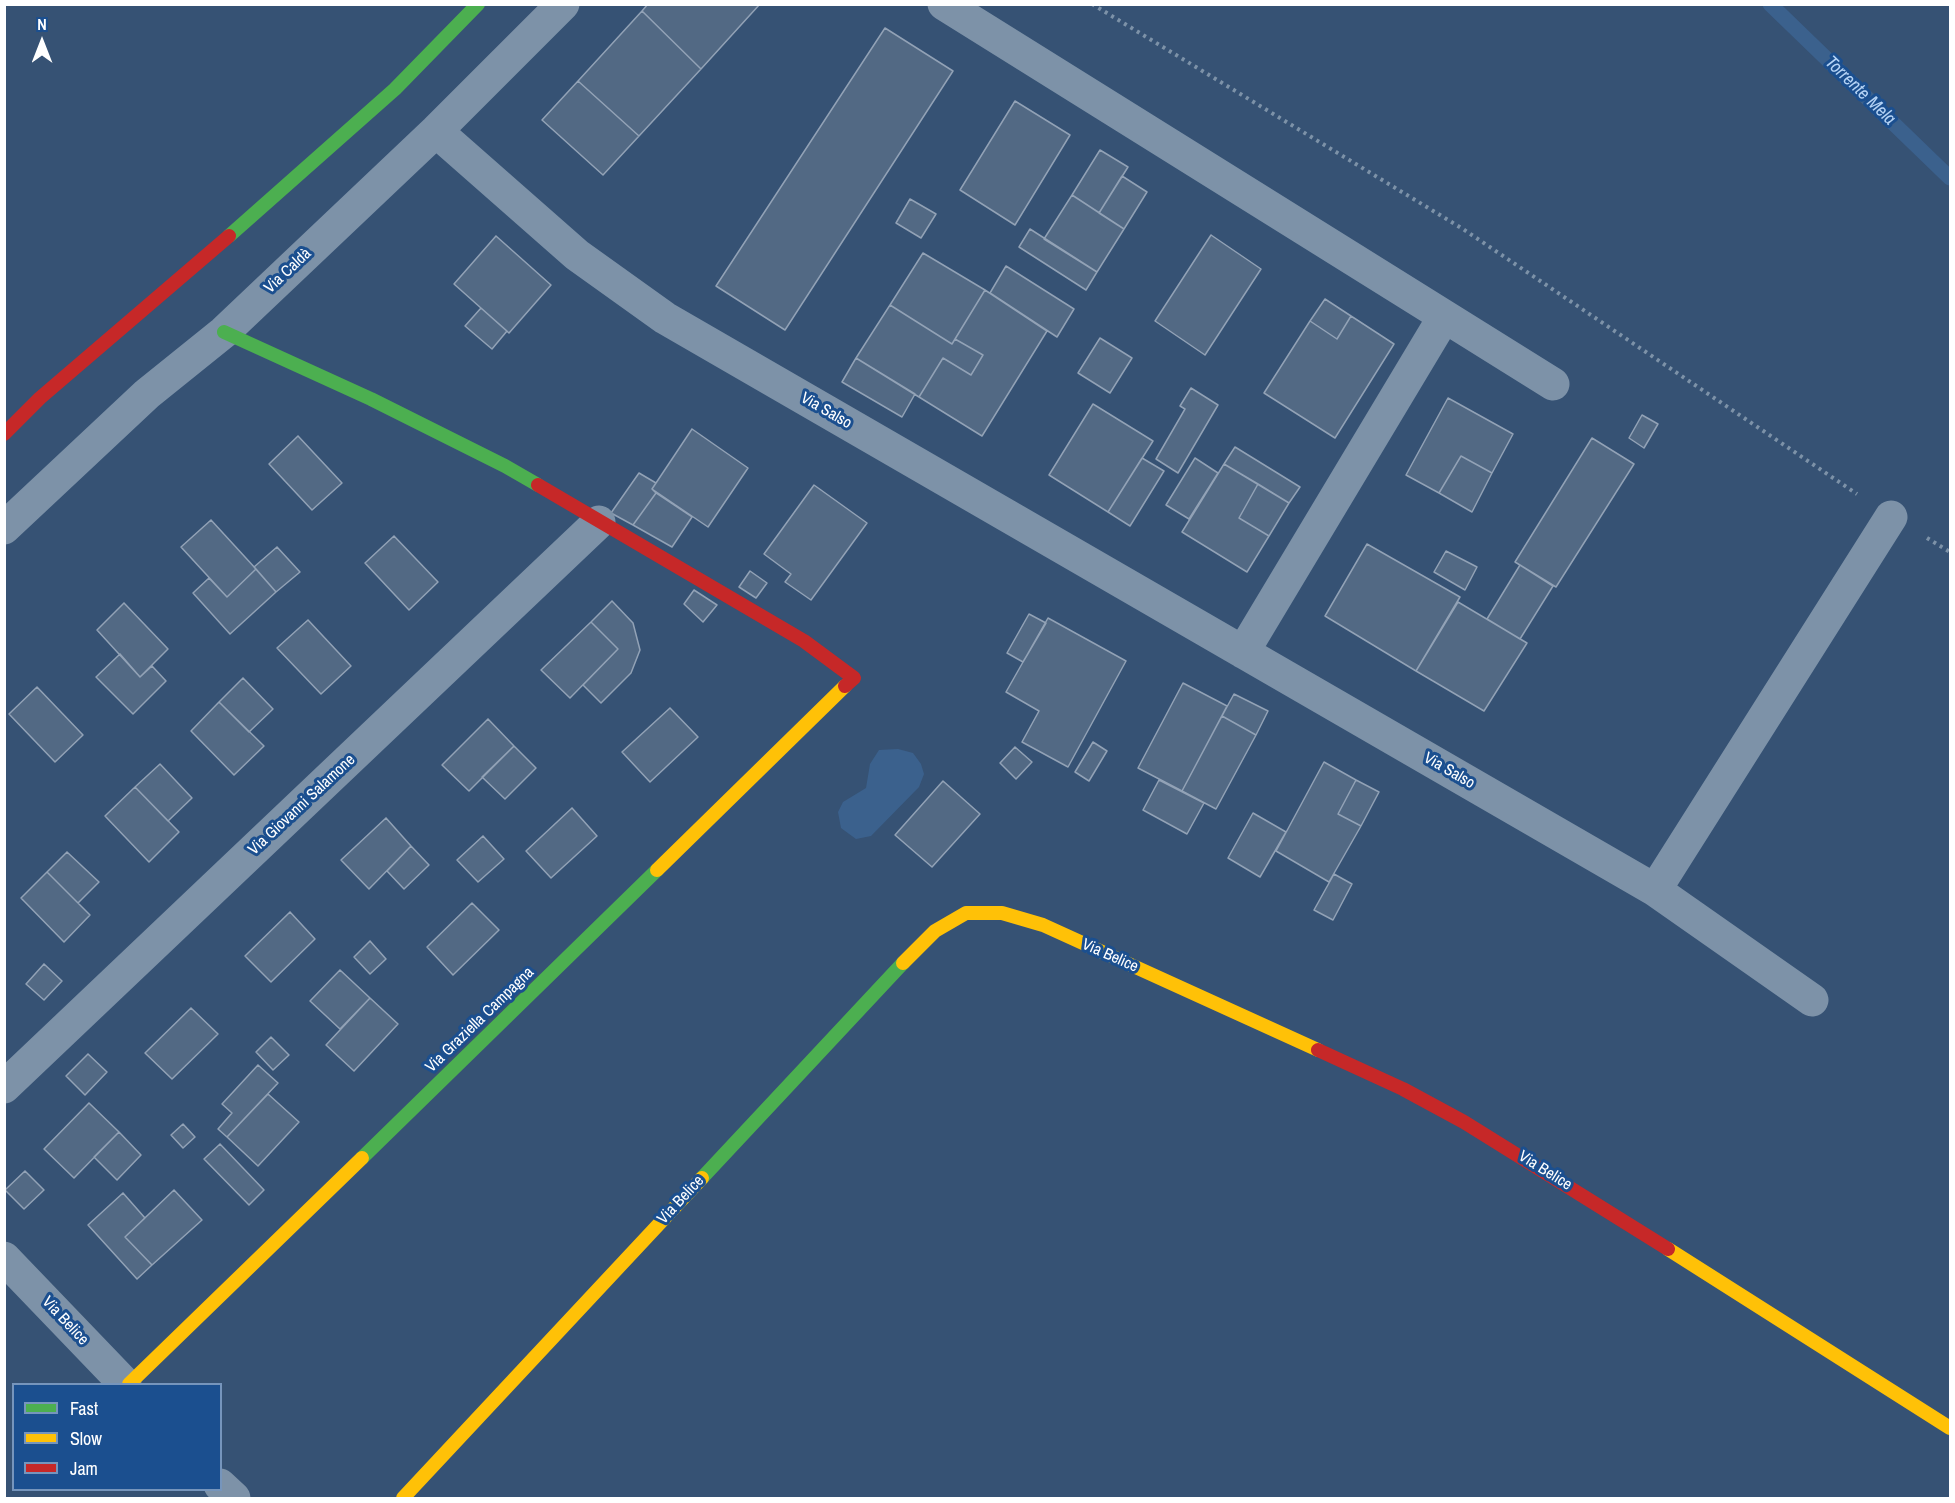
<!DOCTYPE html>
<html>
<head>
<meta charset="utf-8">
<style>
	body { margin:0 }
	#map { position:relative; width:1955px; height:1503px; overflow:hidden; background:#365274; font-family:"Archivo Narrow",sans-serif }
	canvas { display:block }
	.frame { position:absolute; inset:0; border:6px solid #fff; pointer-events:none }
	.legend { position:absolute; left:12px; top:1383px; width:210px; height:108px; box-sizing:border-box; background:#1b4f8f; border:2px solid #7695bc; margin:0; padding:8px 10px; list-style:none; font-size:18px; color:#fff }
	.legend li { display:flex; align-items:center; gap:12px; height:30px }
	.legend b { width:30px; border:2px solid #7695bc }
	.north { position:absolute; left:12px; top:12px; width:60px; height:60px; -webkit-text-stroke:4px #1b4f8f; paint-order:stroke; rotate:0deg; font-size:16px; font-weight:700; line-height:24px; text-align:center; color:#fff }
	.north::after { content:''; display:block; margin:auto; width:21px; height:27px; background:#fff; clip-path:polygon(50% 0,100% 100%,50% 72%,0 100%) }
</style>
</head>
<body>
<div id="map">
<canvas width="1955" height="1503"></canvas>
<div class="frame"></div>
<ul class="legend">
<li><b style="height:8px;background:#4caf50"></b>Fast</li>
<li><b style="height:8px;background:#ffc107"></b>Slow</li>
<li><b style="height:8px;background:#c62828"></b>Jam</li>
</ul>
<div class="north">N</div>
</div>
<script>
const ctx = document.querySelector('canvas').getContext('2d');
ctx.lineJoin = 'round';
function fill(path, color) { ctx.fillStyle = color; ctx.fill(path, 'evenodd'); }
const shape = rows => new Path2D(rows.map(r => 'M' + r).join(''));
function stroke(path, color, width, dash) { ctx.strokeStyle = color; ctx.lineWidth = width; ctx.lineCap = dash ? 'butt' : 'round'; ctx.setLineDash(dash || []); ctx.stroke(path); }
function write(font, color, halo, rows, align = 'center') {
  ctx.font = font + ' "Archivo Narrow",sans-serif'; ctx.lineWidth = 6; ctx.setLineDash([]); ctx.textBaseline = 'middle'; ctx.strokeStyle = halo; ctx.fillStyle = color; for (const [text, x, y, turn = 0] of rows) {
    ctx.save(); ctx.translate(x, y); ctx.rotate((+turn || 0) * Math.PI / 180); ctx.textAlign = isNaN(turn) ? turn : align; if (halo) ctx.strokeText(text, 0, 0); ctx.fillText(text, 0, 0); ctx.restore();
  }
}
fill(shape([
	[898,749,913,753,921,764,924,774,919,787,871,836,856,839,841,828,838,812,843,802,866,788,870,764,879,750]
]), '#3b618d');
stroke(shape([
	[1770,4,1950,178]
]), '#3b618d', 15);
const building = shape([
	[648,4,760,4,701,69,642,11,648,4],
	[642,11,701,69,639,136,578,81,642,11],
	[885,28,953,71,785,330,716,286,885,28],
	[578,81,639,136,603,175,542,120,578,81],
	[1015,101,1070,135,1015,225,960,190,1015,101],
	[1100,150,1128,167,1099,213,1072,195,1100,150],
	[1122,176,1147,192,1124,229,1099,213,1122,176],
	[1072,195,1124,229,1097,272,1044,239,1072,195],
	[910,199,936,214,921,238,896,223,910,199],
	[1030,229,1097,272,1086,290,1019,247,1030,229],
	[1211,235,1261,269,1205,355,1155,321,1211,235],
	[496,236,551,285,509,333,454,284,496,236],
	[923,253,985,290,952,344,890,305,923,253],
	[1006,266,1074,309,1057,337,990,293,1006,266],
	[985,290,1047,331,982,436,919,397,943,358,971,375,983,355,955,339,985,290],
	[1325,299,1351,316,1337,339,1310,321,1325,299],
	[890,305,952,344,955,339,983,355,971,375,943,358,919,397,856,358,890,305],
	[481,308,507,331,492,349,465,326,481,308],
	[1351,316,1394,344,1335,438,1264,393,1310,321,1337,339,1351,316],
	[1100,338,1132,358,1110,393,1078,373,1100,338],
	[856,358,915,394,902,417,842,382,856,358],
	[1191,388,1218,405,1178,473,1156,459,1185,409,1180,406,1191,388],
	[1448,398,1513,434,1492,473,1461,456,1439,493,1406,475,1448,398],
	[1093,404,1153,441,1108,512,1049,475,1093,404],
	[1642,415,1658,424,1644,448,1629,438,1642,415],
	[692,429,748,468,708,527,652,489,692,429],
	[298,436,342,483,312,510,269,464,298,436],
	[1592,438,1634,464,1556,587,1515,562,1592,438],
	[1235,447,1300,487,1289,503,1224,464,1235,447],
	[1461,456,1492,473,1472,512,1439,493,1461,456],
	[1142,458,1164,471,1130,526,1108,512,1142,458],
	[1195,458,1218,473,1189,519,1166,505,1195,458],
	[1224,464,1258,484,1239,518,1269,536,1247,572,1182,532,1224,464],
	[639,473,656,483,652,489,656,493,633,525,611,513,639,473],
	[1258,484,1289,503,1269,536,1239,518,1258,484],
	[814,485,867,523,811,600,785,582,791,574,764,554,814,485],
	[656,493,692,517,672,547,633,525,656,493],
	[211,520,256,569,227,597,181,547,211,520],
	[394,536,438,582,409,610,365,563,394,536],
	[1367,544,1460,597,1416,671,1325,616,1367,544],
	[277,547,300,572,276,592,254,567,277,547],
	[1446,551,1477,567,1465,590,1434,572,1446,551],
	[1520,565,1553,586,1520,639,1487,619,1520,565],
	[256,569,276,592,230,634,193,593,209,578,227,597,256,569],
	[750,571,767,583,756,598,739,587,750,571],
	[694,590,717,605,703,622,684,604,694,590],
	[612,601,633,623,640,650,631,673,601,703,583,685,618,649,591,622,612,601],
	[1458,602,1527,643,1484,711,1416,671,1458,602],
	[124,603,168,649,140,677,97,630,124,603],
	[1029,614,1046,623,1023,662,1007,653,1029,614],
	[1048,618,1126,661,1068,767,1022,742,1039,711,1006,692,1048,618],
	[308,620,351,666,321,694,277,648,308,620],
	[591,622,618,649,570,698,541,670,591,622],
	[120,654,140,677,152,666,166,681,133,714,96,677,120,654],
	[243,678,273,709,249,732,219,702,243,678],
	[1183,683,1227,706,1182,791,1138,768,1183,683],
	[37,687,83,735,55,762,9,714,37,687],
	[1234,694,1268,711,1256,735,1222,716,1234,694],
	[219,702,264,746,234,775,191,731,219,702],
	[670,708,698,737,650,782,622,752,670,708],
	[1222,716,1256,735,1216,809,1182,791,1222,716],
	[488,719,514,746,469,791,442,765,488,719],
	[1093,742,1107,751,1089,781,1075,772,1093,742],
	[514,746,536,768,505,799,482,777,514,746],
	[1015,747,1032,762,1016,779,1000,763,1015,747],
	[1324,762,1356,780,1338,814,1361,826,1329,882,1276,851,1324,762],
	[160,764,192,798,168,821,135,787,160,764],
	[1159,780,1204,803,1187,834,1143,810,1159,780],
	[1356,780,1379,792,1361,826,1338,814,1356,780],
	[943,781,980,814,932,867,895,835,943,781],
	[135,787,179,832,149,862,105,816,135,787],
	[572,808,597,836,551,878,526,851,572,808],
	[1253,813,1286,832,1260,877,1228,858,1253,813],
	[386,818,411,846,369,889,341,860,386,818],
	[483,836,504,859,478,882,457,860,483,836],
	[411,846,429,865,404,889,387,871,411,846],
	[67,852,99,882,78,903,47,872,67,852],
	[47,872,90,915,64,942,21,898,47,872],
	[1334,874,1352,884,1333,920,1314,910,1334,874],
	[472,903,499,930,453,975,427,947,472,903],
	[290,912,315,939,271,982,245,956,290,912],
	[370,941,386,959,370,974,354,957,370,941],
	[44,964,62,981,44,1000,26,984,44,964],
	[340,970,370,998,340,1029,310,1001,340,970],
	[370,998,398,1024,354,1071,326,1045,370,998],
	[191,1008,218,1034,172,1079,145,1053,191,1008],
	[271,1037,289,1055,273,1070,256,1052,271,1037],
	[88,1054,107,1072,85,1095,66,1076,88,1054],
	[258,1065,278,1083,227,1137,218,1129,232,1113,222,1104,258,1065],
	[268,1094,299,1122,258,1166,227,1137,268,1094],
	[89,1103,119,1132,74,1178,44,1149,89,1103],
	[183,1124,195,1137,183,1148,171,1135,183,1124],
	[119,1132,141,1155,117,1180,94,1157,119,1132],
	[220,1144,264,1190,249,1205,204,1159,220,1144],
	[25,1171,44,1190,24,1209,5,1190,25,1171],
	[174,1190,202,1220,152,1265,125,1237,174,1190],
	[123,1193,145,1218,125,1237,152,1265,137,1279,88,1225,123,1193]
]);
fill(building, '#526984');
stroke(building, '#92a2b6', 1.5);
stroke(shape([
	[1092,4,1463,229,1857,494],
	[1927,538,1950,552]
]), '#7d92a8', 4, [3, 4.5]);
stroke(shape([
	[944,4,1553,384],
	[436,131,577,255,665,318,1655,890,1812,1000],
	[4,528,147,394,224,332,436,131,563,4],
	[1243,652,1444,317],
	[1655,890,1891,517],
	[4,1087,599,522],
	[4,1258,125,1384],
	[220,1485,234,1498]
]), '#7d92a8', 33);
stroke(shape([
	[229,236,395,89,478,4],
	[224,332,371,399,505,466,538,485],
	[362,1158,657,870],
	[702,1178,903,963]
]), '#4caf50', 14);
stroke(shape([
	[657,870,845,686],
	[903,963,935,931,966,913,1002,913,1043,925,1318,1050],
	[1668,1249,1950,1428],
	[129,1384,362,1158],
	[403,1498,702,1178]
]), '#ffc107', 14);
stroke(shape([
	[4,434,40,398,229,236],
	[538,485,804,641,854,678,845,686],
	[1318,1050,1403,1089,1464,1122,1668,1249]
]), '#c62828', 14);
write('16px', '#fff', '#1b4f8f', [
	["Via Caldà",288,271,-43],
	["Via Salso",826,411,30],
	["Via Salso",1449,771,30],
	["Via Giovanni Salamone",302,805,-43],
	["Via Belice",1110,956,24],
	["Via Graziella Campagna",480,1020,-44],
	["Via Belice",1545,1171,32],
	["Via Belice",681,1200,-47],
	["Via Belice",65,1321,47]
]);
write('italic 18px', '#b5d3f5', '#1b4f8f', [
	["Torrente Mela",1860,91,44]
]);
</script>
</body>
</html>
